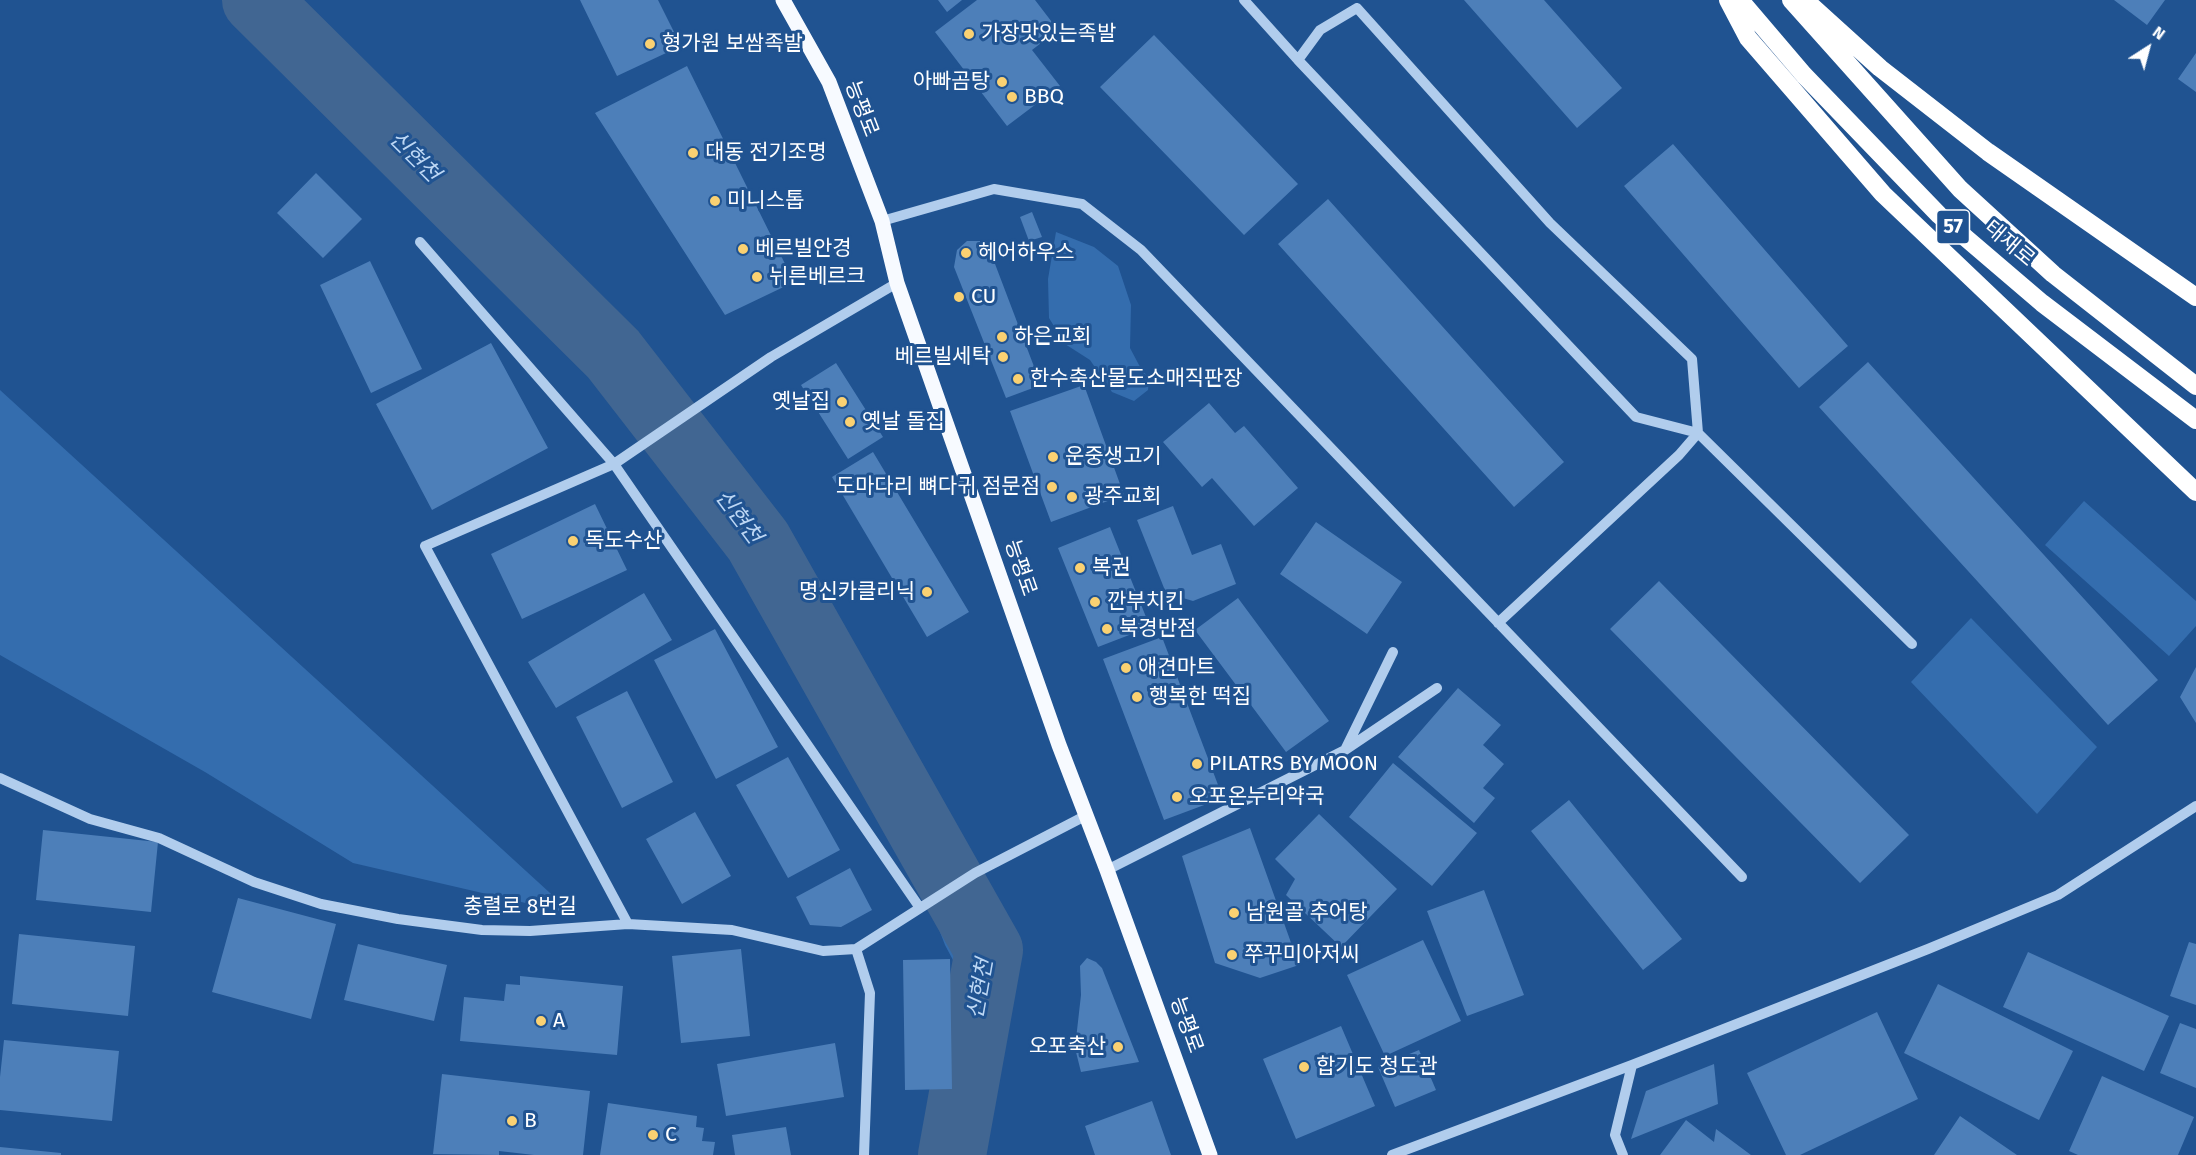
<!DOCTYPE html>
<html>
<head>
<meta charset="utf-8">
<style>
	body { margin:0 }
	#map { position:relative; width:2196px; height:1155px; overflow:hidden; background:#205391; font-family:"Fira Sans",sans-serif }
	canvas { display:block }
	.north { position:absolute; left:2118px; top:18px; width:60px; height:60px; -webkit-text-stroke:4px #205391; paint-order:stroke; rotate:36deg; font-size:16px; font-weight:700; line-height:24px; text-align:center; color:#fff }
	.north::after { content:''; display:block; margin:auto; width:21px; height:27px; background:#fff; clip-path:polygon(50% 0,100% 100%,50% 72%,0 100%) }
</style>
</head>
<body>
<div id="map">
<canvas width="2196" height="1155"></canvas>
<div class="north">N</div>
</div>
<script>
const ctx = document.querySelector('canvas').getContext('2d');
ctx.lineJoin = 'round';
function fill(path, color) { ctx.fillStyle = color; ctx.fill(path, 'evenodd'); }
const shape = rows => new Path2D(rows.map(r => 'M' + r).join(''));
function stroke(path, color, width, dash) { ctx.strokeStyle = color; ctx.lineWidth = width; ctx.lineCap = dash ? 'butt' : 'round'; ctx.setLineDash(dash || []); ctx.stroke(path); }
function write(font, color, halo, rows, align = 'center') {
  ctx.font = font + ' "Fira Sans","Noto Sans KR",sans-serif'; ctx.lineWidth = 6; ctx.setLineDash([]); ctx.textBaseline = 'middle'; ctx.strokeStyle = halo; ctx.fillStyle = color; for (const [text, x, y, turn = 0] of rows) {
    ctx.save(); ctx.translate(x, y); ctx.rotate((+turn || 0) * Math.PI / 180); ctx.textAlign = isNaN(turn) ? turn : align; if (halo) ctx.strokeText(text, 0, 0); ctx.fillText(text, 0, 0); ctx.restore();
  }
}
fill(shape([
	[1056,232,1094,247,1118,266,1131,305,1130,348,1139,365,1149,379,1148,390,1134,401,1112,392,1090,360,1065,344,1049,318,1048,279],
	[0,390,573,914,353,863,205,772,0,655],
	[2084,501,2196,601,2196,626,2169,656,2045,545],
	[1971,618,2097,747,2037,814,1911,682],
	[958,900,987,949,949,1155,946,1155,955,1088,954,962,945,945,932,911]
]), '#346dae');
stroke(shape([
	[256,0,613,354,758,541,989,950,952,1155]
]), '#416692', 68);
fill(shape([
	[580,0,658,0,681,46,617,76],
	[938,0,962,0,947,12],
	[977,0,1035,0,1058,30,1032,50,1060,86,1007,126,935,32],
	[1464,0,1544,0,1622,88,1577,128],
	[2114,0,2165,0,2147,25],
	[1154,35,1298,184,1244,235,1100,87],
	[2196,53,2196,92,2178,79],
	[687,66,794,282,725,315,595,113],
	[1673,144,1848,346,1799,388,1624,186],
	[316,173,362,219,323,258,277,213],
	[1328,199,1564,462,1514,507,1278,244],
	[1032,212,1042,237,1029,241,1020,217],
	[967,241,980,241,992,256,1041,385,1006,398,954,267,957,250],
	[370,261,422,369,371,393,320,285],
	[491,343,548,448,432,510,376,404],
	[1868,362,2158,680,2108,725,1819,407],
	[836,363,883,437,848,459,801,385],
	[1084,385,1124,495,1051,522,1010,411],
	[1209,403,1235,433,1244,426,1298,488,1254,526,1212,478,1202,487,1163,442],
	[873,452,969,612,927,637,832,477],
	[595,504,627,570,522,619,491,554],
	[1173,506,1192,555,1221,544,1236,584,1193,601,1166,593,1137,520],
	[1316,522,1402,582,1367,634,1280,574],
	[1110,527,1150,627,1098,647,1058,548],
	[1659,581,1909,835,1860,883,1610,629],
	[644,593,672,640,556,708,528,662],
	[1238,598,1329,721,1286,752,1195,630],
	[715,629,778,747,716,779,654,660],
	[1162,637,1223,798,1164,820,1103,659],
	[2196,667,2196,723,2180,697],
	[1458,688,1501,725,1483,745,1504,764,1483,788,1495,798,1474,823,1398,757],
	[627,691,673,782,622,808,576,717],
	[788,757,840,850,788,878,736,785],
	[1393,763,1477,833,1432,886,1349,817],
	[1569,800,1682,939,1643,970,1531,831],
	[695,812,731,876,682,904,646,839],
	[1319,814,1397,889,1341,947,1286,895,1295,879,1275,859],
	[1250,828,1299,965,1260,978,1215,963,1182,856],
	[43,830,158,842,151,912,36,900],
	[850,868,872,910,841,927,810,925,796,897],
	[1484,890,1524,995,1467,1016,1427,911],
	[238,898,336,924,311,1019,212,992],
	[19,934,135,946,128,1016,12,1004],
	[1423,940,1461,1021,1385,1056,1347,975],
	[2189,942,2196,944,2196,1005,2170,996],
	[358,944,447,965,434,1021,344,1000],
	[741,949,750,1036,681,1043,672,956],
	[2028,952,2169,1016,2144,1071,2003,1007],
	[1087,958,1096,962,1102,968,1139,1062,1081,1072,1075,1048,1081,995,1080,966],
	[950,959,952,1089,905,1090,903,960],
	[520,976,623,986,617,1055,460,1041,464,997,504,1001,506,984,520,985],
	[1938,984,2073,1051,2039,1120,1904,1053],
	[1877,1012,1918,1099,1800,1155,1786,1155,1747,1073],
	[2180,1023,2196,1029,2196,1088,2160,1073],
	[1341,1026,1375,1106,1296,1139,1263,1059],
	[4,1040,119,1051,112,1121,0,1110,0,1077],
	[835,1043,844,1097,726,1116,717,1064],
	[1419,1050,1436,1090,1395,1107,1378,1067],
	[1714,1064,1718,1104,1631,1139,1646,1091],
	[442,1074,590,1091,583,1155,534,1155,499,1151,499,1155,433,1154],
	[2102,1076,2194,1117,2178,1155,2078,1155,2069,1151],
	[1152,1101,1171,1155,1095,1155,1085,1126],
	[608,1103,697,1116,696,1127,704,1128,702,1141,715,1142,713,1155,600,1155],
	[1960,1116,2017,1155,1934,1155],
	[1686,1120,1714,1142,1716,1129,1751,1155,1660,1155],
	[786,1127,791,1155,735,1155,732,1135],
	[0,1147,61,1153,61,1155,0,1155]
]), '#4d7fb9');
stroke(shape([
	[1244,0,1298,60],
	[1357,8,1550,223,1692,359,1698,433,1636,417,1298,60,1320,30,1357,8],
	[882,221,994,189,1082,204,1141,250,1742,877],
	[420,242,614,464,920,908],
	[1498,623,1679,455,1698,433,1912,644],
	[1345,750,1437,688],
	[0,778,90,819,159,838,254,882,321,904,398,919,482,930,530,931,628,924,732,930,823,951,856,949,870,993,864,1155],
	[1107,870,1345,750,1393,652],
	[628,924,425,546,614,464,771,357,897,283],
	[856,949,975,873,1085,816],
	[1392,1155,1632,1065,1928,949,2058,895,2196,806],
	[1623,1155,1615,1135,1632,1065]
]), '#b1cded', 10);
stroke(shape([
	[783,0,829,82,882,221,897,283,1059,745,1107,870,1210,1155]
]), '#f7faff', 15);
stroke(shape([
	[1728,0,1748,38,1883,194,2196,492],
	[1740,0,1804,75,1939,215,2042,303,2196,420],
	[1791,0,1960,189,2053,274,2196,386],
	[1805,0,1880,68,1988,152,2196,297]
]), '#fff', 18);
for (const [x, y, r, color] of [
	[969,34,6,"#fad172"],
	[650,44,6,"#fad172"],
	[1002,82,6,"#fad172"],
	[1012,97,6,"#fad172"],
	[693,153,6,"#fad172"],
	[715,201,6,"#fad172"],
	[743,249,6,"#fad172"],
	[966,253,6,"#fad172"],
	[757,277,6,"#fad172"],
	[959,297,6,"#fad172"],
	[1002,337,6,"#fad172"],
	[1003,357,6,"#fad172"],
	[1018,379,6,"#fad172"],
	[842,402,6,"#fad172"],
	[850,422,6,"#fad172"],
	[1053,457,6,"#fad172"],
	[1052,487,6,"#fad172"],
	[1072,497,6,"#fad172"],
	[573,541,6,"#fad172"],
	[1080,568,6,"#fad172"],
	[927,592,6,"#fad172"],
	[1095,602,6,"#fad172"],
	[1107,629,6,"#fad172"],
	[1126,668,6,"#fad172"],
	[1137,697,6,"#fad172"],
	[1197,764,6,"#fad172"],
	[1177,797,6,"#fad172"],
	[1234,913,6,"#fad172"],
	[1232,955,6,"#fad172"],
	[541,1021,6,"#fad172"],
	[1118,1047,6,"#fad172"],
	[1304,1067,6,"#fad172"],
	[512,1121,6,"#fad172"],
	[653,1135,6,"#fad172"]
]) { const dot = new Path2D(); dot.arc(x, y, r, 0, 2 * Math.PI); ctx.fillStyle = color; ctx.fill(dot); stroke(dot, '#205391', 2); }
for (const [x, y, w] of [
	[1953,227,33]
]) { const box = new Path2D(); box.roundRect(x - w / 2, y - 17, w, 34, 4.5); ctx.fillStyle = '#205391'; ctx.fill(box); stroke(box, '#fff', 1.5); }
write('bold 20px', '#fff', null, [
	["57",1953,227]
]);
write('21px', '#fff', '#205391', [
	["가장맛있는족발",981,34],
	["형가원 보쌈족발",662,44],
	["아빠곰탕",990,82,"right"],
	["BBQ",1024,97],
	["대동 전기조명",705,153],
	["미니스톱",727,201],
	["베르빌안경",755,249],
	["헤어하우스",978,253],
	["뉘른베르크",769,277],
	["CU",971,297],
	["하은교회",1014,337],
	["베르빌세탁",991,357,"right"],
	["한수축산물도소매직판장",1030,379],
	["옛날집",830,402,"right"],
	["옛날 돌집",862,422],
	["운중생고기",1065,457],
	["도마다리 뼈다귀 점문점",1040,487,"right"],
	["광주교회",1084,497],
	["독도수산",585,541],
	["복권",1092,568],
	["명신카클리닉",915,592,"right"],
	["깐부치킨",1107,602],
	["북경반점",1119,629],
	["애견마트",1138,668],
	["행복한 떡집",1149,697],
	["PILATRS BY MOON",1209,764],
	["오포온누리약국",1189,797],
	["남원골 추어탕",1246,913],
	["쭈꾸미아저씨",1244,955],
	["A",553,1021],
	["오포축산",1106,1047,"right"],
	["합기도 청도관",1316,1067],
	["B",524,1121],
	["C",665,1135]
], 'left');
write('21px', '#fff', '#205391', [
	["능평로",861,109,69],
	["태재로",2009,244,40],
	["능평로",1020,568,71],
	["충렬로 8번길",520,907],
	["능평로",1186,1025,70]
]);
write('italic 22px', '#bdd7f4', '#205391', [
	["신현천",414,157,45],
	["신현천",738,517,53],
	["신현천",981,989,-80]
]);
</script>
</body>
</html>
